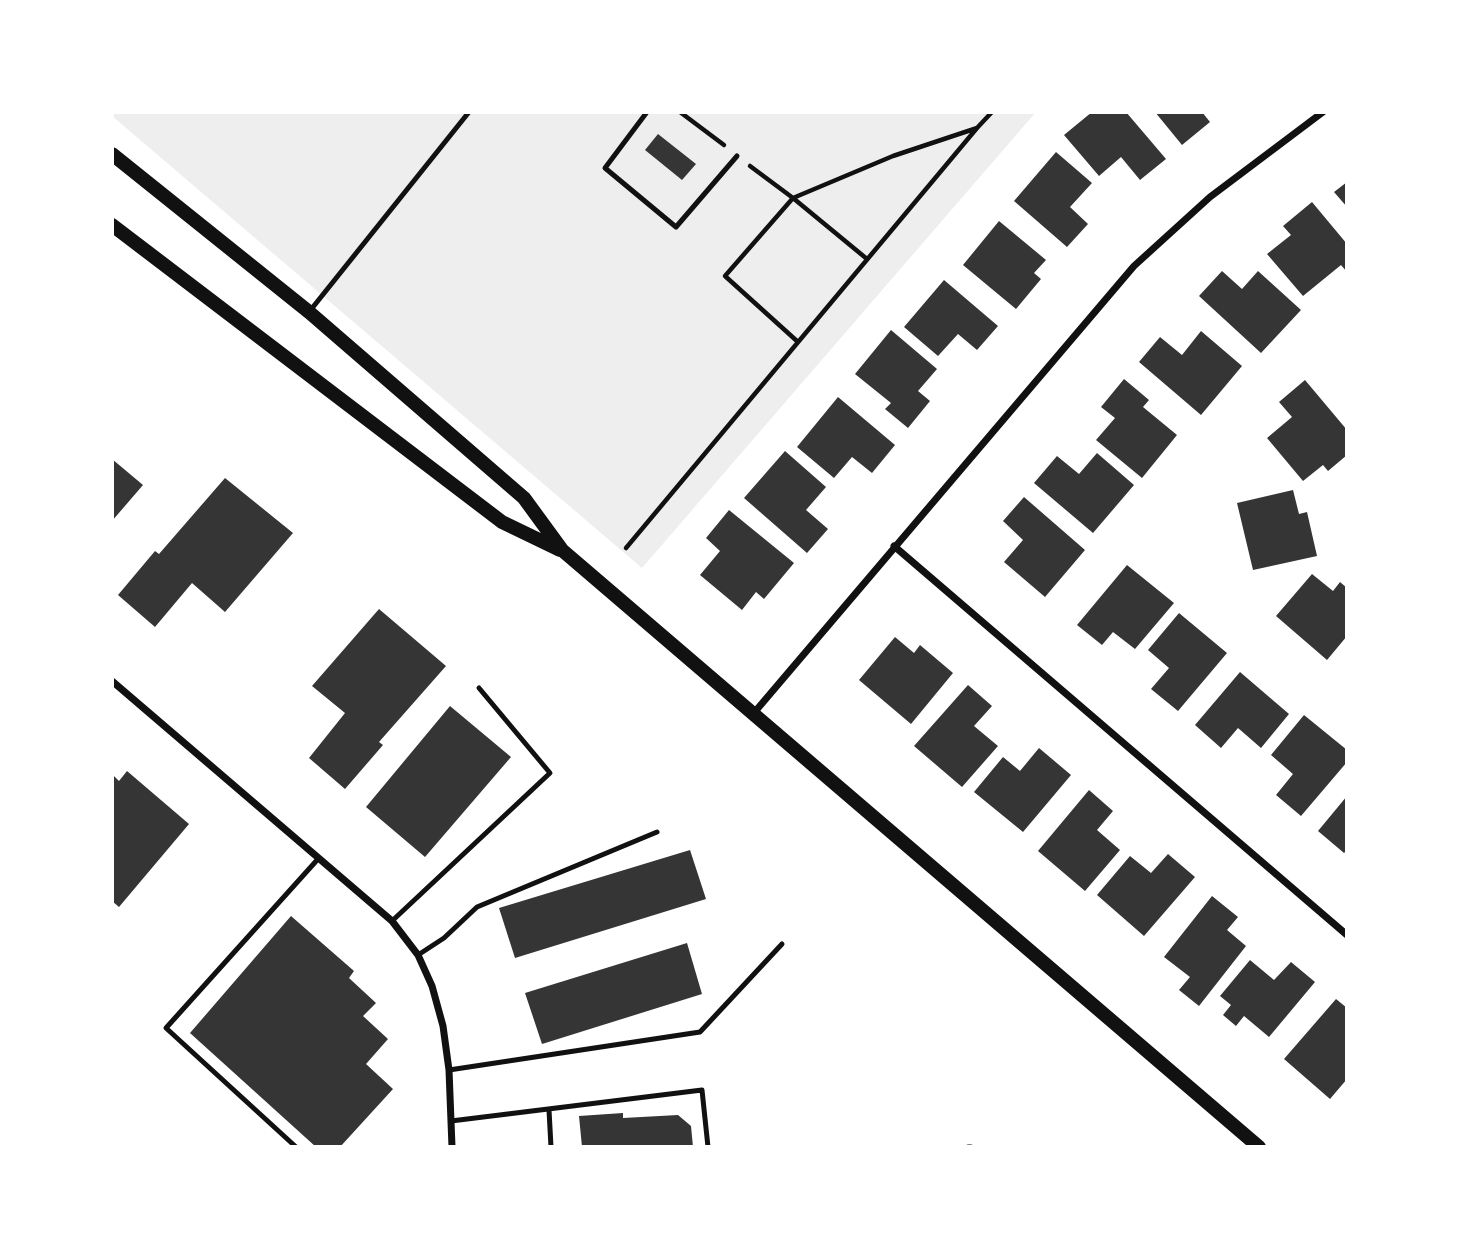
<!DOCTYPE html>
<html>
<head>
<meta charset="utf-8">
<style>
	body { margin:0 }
	#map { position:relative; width:1459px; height:1259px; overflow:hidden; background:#fff; font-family:Overpass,sans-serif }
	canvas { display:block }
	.frame { position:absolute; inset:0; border:114px solid #fff; pointer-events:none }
</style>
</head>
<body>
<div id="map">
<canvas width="1459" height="1259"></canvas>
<div class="frame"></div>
</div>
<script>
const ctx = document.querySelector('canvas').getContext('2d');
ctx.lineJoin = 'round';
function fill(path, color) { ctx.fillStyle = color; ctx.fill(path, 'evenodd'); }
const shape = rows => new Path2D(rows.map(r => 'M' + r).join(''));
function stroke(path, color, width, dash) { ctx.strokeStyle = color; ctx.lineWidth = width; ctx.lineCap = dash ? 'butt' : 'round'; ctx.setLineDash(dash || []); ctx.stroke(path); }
fill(shape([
	[112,112,1036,112,642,568,112,116]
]), '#eee');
fill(shape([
	[1092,112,1126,112,1166,159,1140,180,1121,157,1099,176,1064,135],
	[1155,112,1202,112,1210,122,1182,145],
	[658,134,696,164,682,180,645,150],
	[1056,152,1092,183,1070,207,1088,224,1067,247,1014,201],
	[1347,182,1347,207,1334,192],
	[1312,202,1347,244,1347,272,1341,265,1303,296,1267,254,1291,235,1283,226],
	[999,221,1046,260,1034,273,1041,279,1016,309,963,265],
	[1222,271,1242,289,1258,271,1301,310,1261,353,1199,296],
	[944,280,998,326,977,350,958,334,938,356,904,327],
	[891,330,937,369,918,391,930,401,908,428,885,409,891,403,855,374],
	[1201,331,1242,366,1201,415,1139,362,1160,337,1182,355],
	[1124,379,1149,400,1143,407,1177,435,1142,478,1096,440,1115,418,1101,407],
	[1305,380,1347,430,1347,455,1328,471,1323,465,1303,481,1267,438,1292,417,1279,402],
	[838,397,895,445,872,473,852,457,834,478,797,447],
	[785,451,826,487,806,510,828,529,807,553,744,498],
	[1097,453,1134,485,1093,533,1034,483,1057,456,1079,474],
	[112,459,143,485,112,521],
	[225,478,293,533,225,612,192,583,155,627,118,595,155,551,159,554],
	[1293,490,1299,514,1307,512,1317,556,1253,570,1237,503],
	[1024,497,1085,550,1045,597,1004,562,1023,540,1003,521],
	[729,510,794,563,764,599,756,592,742,610,700,575,720,551,706,538],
	[1127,565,1174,603,1135,649,1113,632,1102,645,1077,625],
	[1312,574,1333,591,1340,582,1347,588,1347,636,1327,660,1276,616],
	[379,609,446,666,379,742,383,745,345,789,309,758,345,713,312,686],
	[1179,613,1227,653,1178,711,1151,689,1169,668,1148,650],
	[895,637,914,653,920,645,953,673,911,724,859,680],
	[1240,672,1289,714,1261,748,1238,728,1221,748,1195,725],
	[968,685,992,706,974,726,998,746,962,787,914,746],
	[450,706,511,757,425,857,366,807],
	[1304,715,1347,750,1347,762,1301,816,1276,795,1293,774,1271,755],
	[1039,748,1071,775,1023,832,974,792,1003,757,1020,771],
	[127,771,189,824,119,907,112,901,112,774,119,781],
	[1089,790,1113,811,1097,830,1120,850,1085,891,1038,851],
	[1347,796,1347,850,1344,853,1318,831],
	[690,850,706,899,515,958,499,908],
	[1168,854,1195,877,1144,936,1097,895,1130,856,1151,873],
	[1212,896,1238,917,1227,930,1246,946,1199,1006,1179,990,1190,977,1164,957],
	[291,916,354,971,349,978,376,1003,363,1016,388,1039,366,1064,393,1089,340,1147,316,1147,190,1033],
	[687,943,702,994,542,1044,525,993],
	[1250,960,1274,980,1291,962,1315,982,1269,1037,1244,1016,1236,1026,1223,1015,1231,1005,1220,996],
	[1336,999,1347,1008,1347,1079,1330,1099,1284,1059],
	[623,1113,623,1118,678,1115,691,1126,693,1147,582,1147,579,1116]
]), '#353535');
stroke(shape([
	[680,112,724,145],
	[750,166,793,198,893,156,977,128,992,112],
	[798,342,725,276,793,198,867,259],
	[626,548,977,128]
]), '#111', 4.5);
stroke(shape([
	[647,112,605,168,676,227,737,156],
	[309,312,469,112],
	[392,921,550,773,479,688],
	[418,955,444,938,477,907,657,832],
	[449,1070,700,1032,782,944],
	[549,1110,551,1147],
	[451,1121,702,1090,708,1147],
	[296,1147,166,1028,318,859],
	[968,1147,971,1147]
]), '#111', 5);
stroke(shape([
	[894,546,1347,935],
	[112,681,392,921,418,955,432,986,443,1026,449,1070,452,1147],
	[753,714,1134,266,1210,197,1323,112]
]), '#111', 7);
stroke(shape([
	[112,154,309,312,524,498,562,550,1259,1147],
	[112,225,502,522,560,550]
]), '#111', 14);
</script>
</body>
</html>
